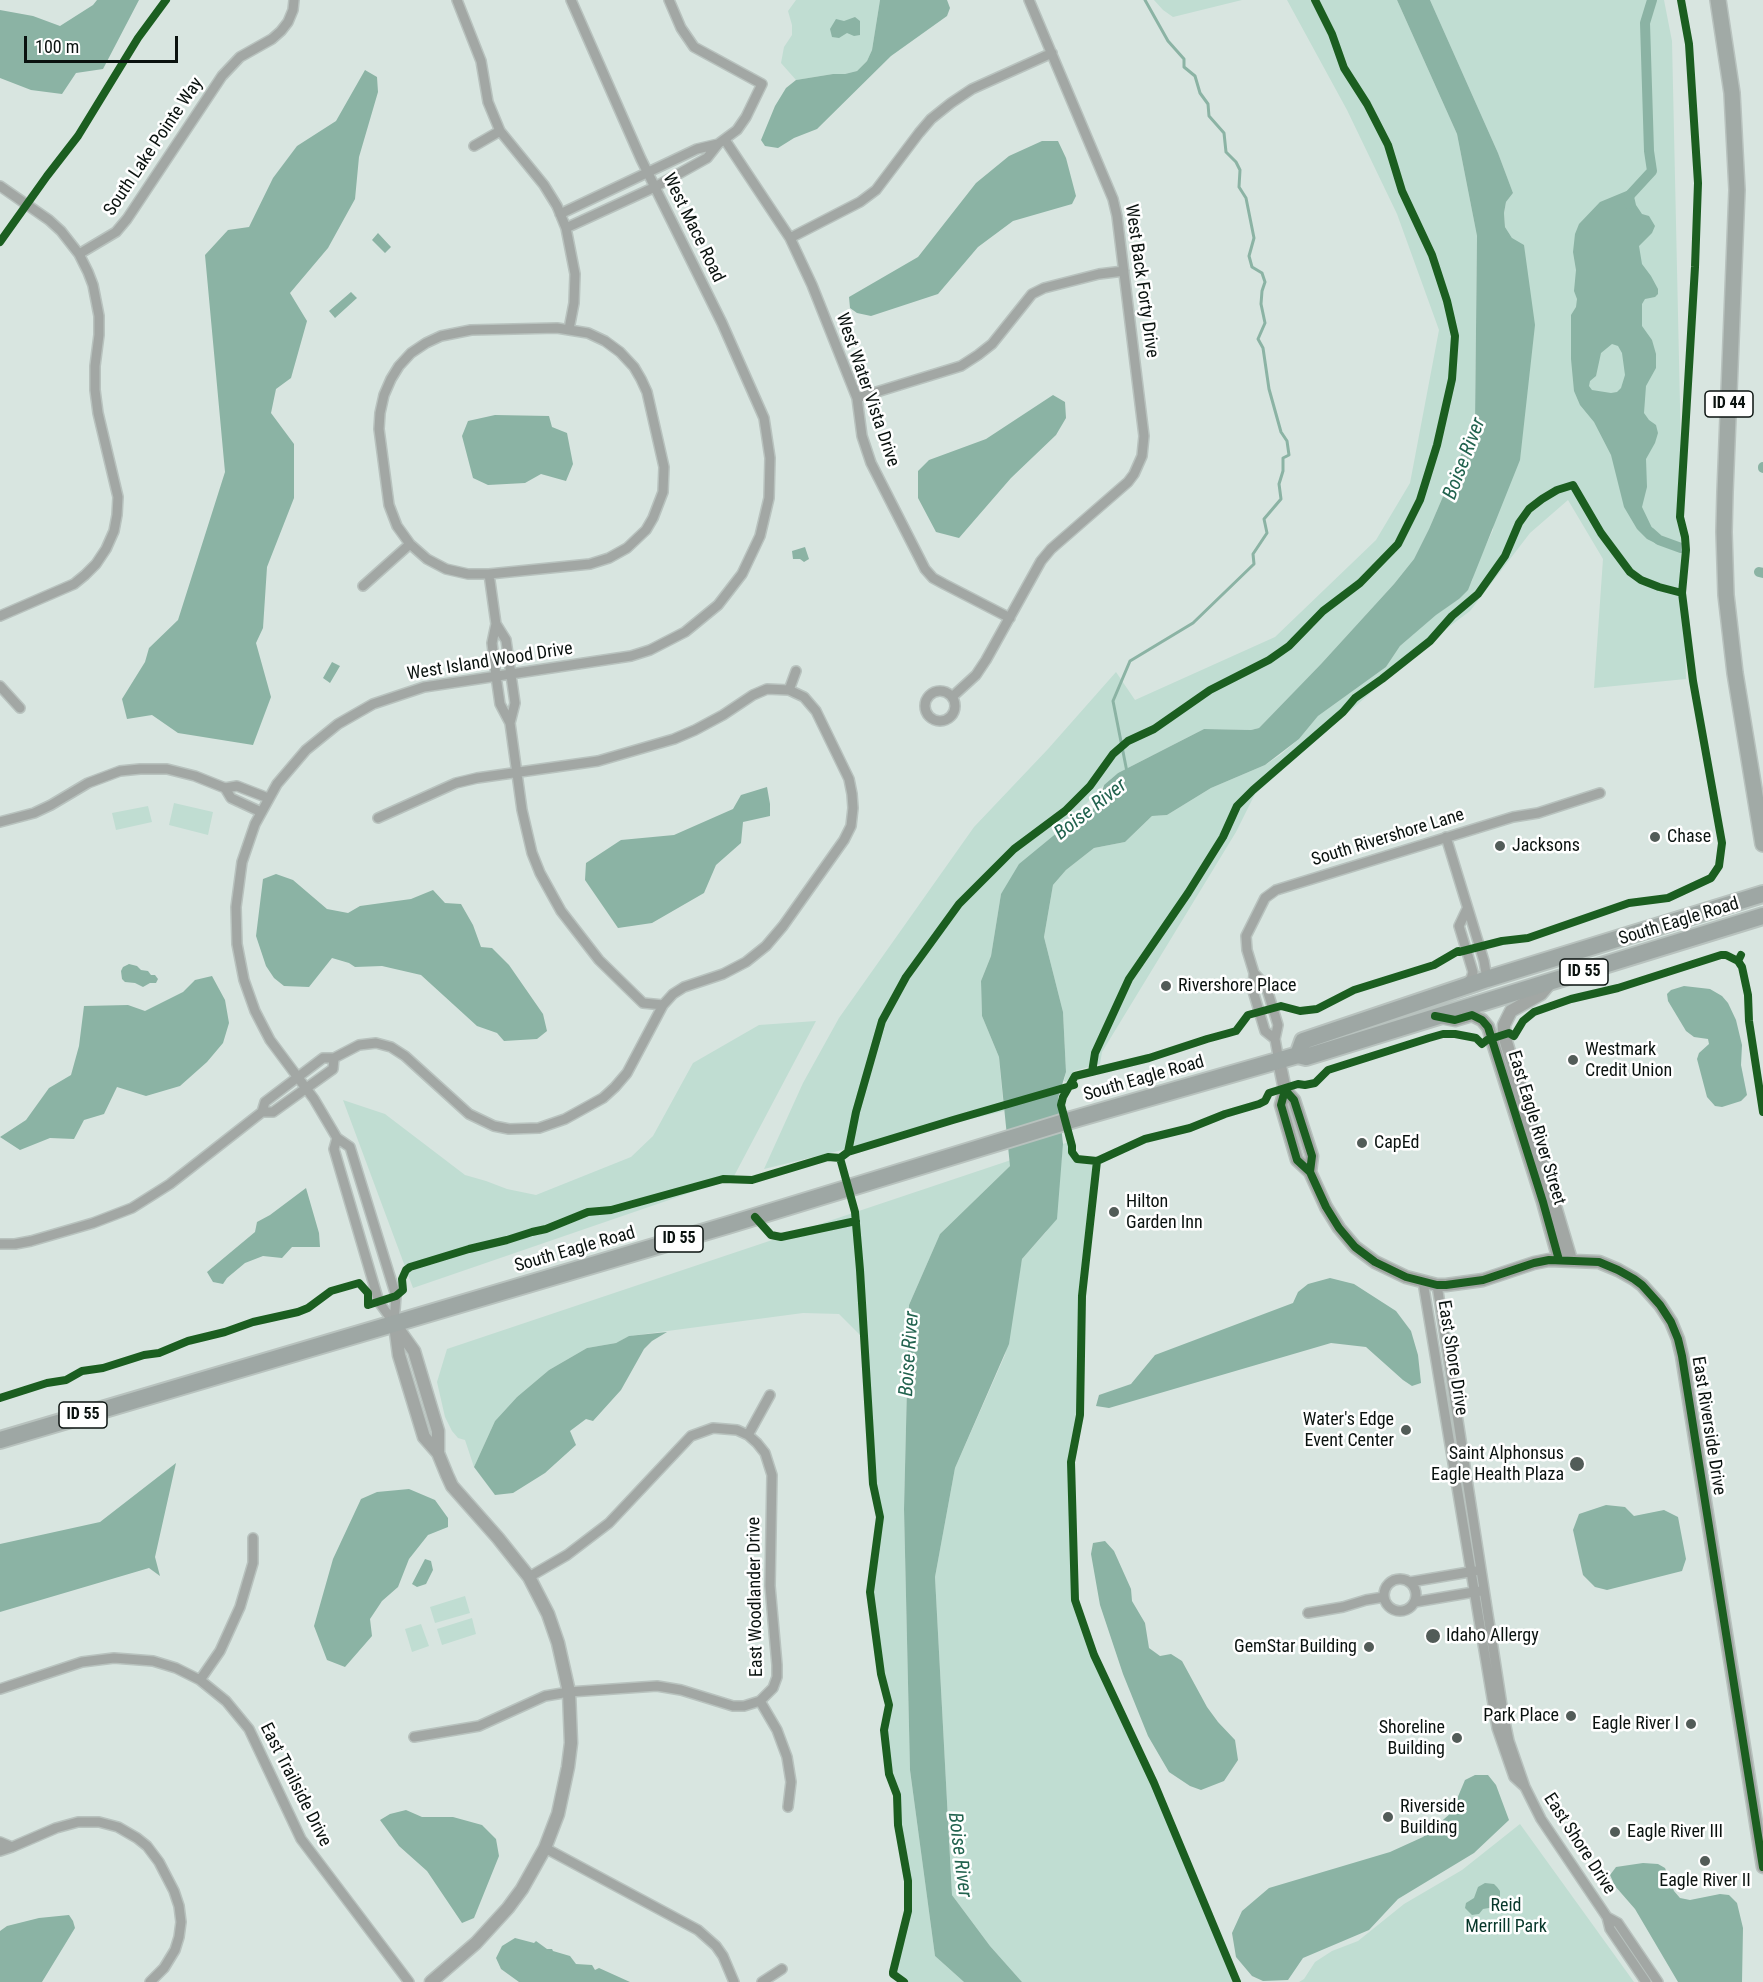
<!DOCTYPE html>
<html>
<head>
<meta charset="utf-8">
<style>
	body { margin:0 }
	#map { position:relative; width:1763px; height:1982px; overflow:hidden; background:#d8e5e0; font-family:"Roboto Condensed",sans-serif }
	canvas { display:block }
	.scale { position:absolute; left:24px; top:36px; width:154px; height:27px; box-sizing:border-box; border:3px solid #0a120f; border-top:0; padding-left:8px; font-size:18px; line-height:21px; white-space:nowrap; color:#0a120f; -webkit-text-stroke:4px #fff; paint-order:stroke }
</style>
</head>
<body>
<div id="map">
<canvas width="1763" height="1982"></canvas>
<div class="scale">100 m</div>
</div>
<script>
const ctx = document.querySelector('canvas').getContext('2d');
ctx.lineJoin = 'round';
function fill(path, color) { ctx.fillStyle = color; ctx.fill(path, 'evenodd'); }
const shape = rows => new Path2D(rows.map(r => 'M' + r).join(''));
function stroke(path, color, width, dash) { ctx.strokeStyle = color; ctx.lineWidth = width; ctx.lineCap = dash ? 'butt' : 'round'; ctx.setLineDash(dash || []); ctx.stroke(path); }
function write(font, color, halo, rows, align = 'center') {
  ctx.font = font + ' "Roboto Condensed",sans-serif'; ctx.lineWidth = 5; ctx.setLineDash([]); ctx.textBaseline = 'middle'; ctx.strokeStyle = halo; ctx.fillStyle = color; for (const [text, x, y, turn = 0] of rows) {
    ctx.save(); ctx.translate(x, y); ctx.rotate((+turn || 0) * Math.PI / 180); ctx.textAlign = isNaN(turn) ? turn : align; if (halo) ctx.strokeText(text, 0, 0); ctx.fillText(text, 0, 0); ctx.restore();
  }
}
fill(shape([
	[796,0,880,0,872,50,867,61,857,71,845,74,833,74,796,80,781,63,784,47,792,35,792,25,788,11],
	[1154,0,1242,0,1173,17,1163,10],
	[1287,0,1397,0,1457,134,1477,236,1475,422,1429,529,1414,559,1394,584,1321,664,1259,728,1251,730,1204,729,1118,773,1104,785,1001,894,991,956,981,981,982,1016,999,1057,1004,1111,764,1169,803,1083,839,1018,974,827,1048,749,1116,672,1135,700,1275,637,1376,540,1410,483,1439,330,1397,214,1347,110],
	[1430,0,1664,0,1672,41,1686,679,1594,688,1603,559,1568,500,1530,533,1470,611,1430,641,1255,794,1236,832,1102,1052,1100,1064,1074,1071,1066,1082,1064,1081,1066,1072,1063,1012,1044,937,1053,885,1066,870,1094,848,1125,842,1152,816,1167,815,1211,788,1265,765,1280,755,1299,739,1318,716,1386,667,1400,646,1436,614,1459,599,1472,581,1475,568,1493,530,1512,238,1505,227,1504,213,1506,202,1513,193,1498,153],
	[174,803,213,812,208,835,169,825],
	[148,806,152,822,116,830,112,813],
	[816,1021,733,1178,413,1288,343,1100,385,1114,465,1175,486,1181,507,1189,536,1195,631,1157,653,1136,693,1063,759,1025],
	[1071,1141,1073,1155,1077,1159,1097,1161,1082,1296,1080,1415,1071,1462,1075,1600,1094,1655,1154,1783,1237,1982,1022,1982,990,1946,952,1895,935,1577,955,1468,1005,1355,1022,1259,1046,1232,1061,1164,1063,1144],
	[1011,1160,1010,1166,940,1234,909,1305,904,1509,910,1770,935,1956,964,1982,901,1982,893,1972,908,1911,908,1881,898,1825,897,1795,889,1774,884,1730,889,1705,881,1674,870,1592,880,1517,873,1484,864,1339,839,1314,803,1313,630,1336,616,1343,587,1348,549,1370,517,1397,495,1421,474,1467,465,1440,458,1438,452,1431,445,1417,437,1382,447,1349],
	[465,1596,470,1613,435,1623,430,1607],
	[472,1618,476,1634,442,1645,437,1629],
	[421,1624,429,1646,412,1652,405,1629],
	[1520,1824,1634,1982,1299,1982,1304,1979,1315,1962,1332,1951,1358,1941,1404,1904,1462,1870]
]), '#c0ddd2');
fill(shape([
	[97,0,139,0,103,69,76,73,62,94,31,90,0,78,0,10,33,16,60,26,93,5],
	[880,0,947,0,950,8,947,16,891,56,817,129,794,138,778,148,765,146,761,140,775,106,786,88,796,80,833,74,845,74,857,71,867,61,872,50],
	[1397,0,1430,0,1498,153,1513,193,1506,202,1504,213,1505,227,1512,238,1524,245,1535,325,1520,460,1468,590,1459,599,1436,615,1400,646,1386,667,1318,716,1299,739,1265,765,1211,788,1167,815,1152,816,1125,842,1094,848,1066,870,1053,885,1044,937,1063,1012,1066,1072,1058,1098,1063,1144,1057,1219,1022,1259,1009,1344,955,1468,935,1577,952,1895,990,1946,1022,1982,964,1982,935,1956,910,1770,904,1509,909,1305,940,1234,1010,1166,999,1057,982,1016,981,981,991,956,1001,894,1019,864,1064,827,1077,824,1093,809,1101,795,1104,785,1118,773,1204,729,1251,730,1259,728,1321,664,1394,584,1414,559,1429,529,1475,422,1477,236,1457,134],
	[855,17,860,21,860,35,854,36,847,33,839,38,832,37,830,29,836,19,844,21],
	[365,70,377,77,378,92,359,157,355,199,328,248,290,293,307,321,291,378,276,389,271,413,294,444,294,498,267,567,263,628,256,643,271,697,253,745,178,733,152,715,127,719,122,699,145,662,149,648,178,620,225,472,205,255,228,230,249,227,273,178,297,146,336,121],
	[1042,141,1058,141,1066,158,1076,196,1072,204,1013,221,978,247,938,294,871,316,857,313,850,308,849,297,918,257,976,183,1009,156],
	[1629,190,1633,192,1636,205,1642,214,1649,216,1655,226,1652,233,1639,246,1642,264,1651,276,1658,289,1658,294,1655,297,1645,299,1642,304,1642,326,1652,340,1656,354,1656,368,1646,386,1644,413,1649,420,1656,425,1658,433,1655,443,1646,459,1647,487,1642,507,1653,530,1658,535,1657,544,1647,539,1637,529,1624,507,1611,455,1594,422,1580,405,1574,391,1571,359,1571,315,1576,307,1577,299,1574,291,1576,270,1573,252,1575,234,1579,224,1600,202],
	[1612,344,1618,346,1622,353,1625,375,1621,388,1617,392,1611,393,1592,390,1589,386,1590,381,1596,376,1601,353],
	[378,233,391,247,385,253,372,240],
	[351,292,357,298,335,318,329,311],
	[1053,395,1065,402,1066,418,1056,435,1011,478,959,538,936,532,918,498,918,471,929,460,986,439],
	[495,415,549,416,552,427,567,433,573,464,566,481,541,474,525,483,488,485,473,478,462,436,468,421],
	[805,547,809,559,804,562,800,559,793,559,792,551],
	[332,662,340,666,330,683,323,678],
	[767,787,770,804,770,816,743,822,741,843,716,865,704,893,652,923,618,928,585,880,586,863,621,840,674,835,733,809,741,795],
	[276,874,293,880,327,909,348,913,360,906,411,899,433,890,445,903,461,904,473,925,481,947,492,948,509,965,543,1014,547,1031,537,1039,504,1041,497,1033,477,1026,421,975,382,966,355,967,349,963,332,958,309,987,284,986,274,978,266,966,256,936,263,879],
	[129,964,137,966,141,970,148,971,151,975,155,975,158,979,156,983,150,983,143,987,135,983,125,982,122,979,121,971,123,967],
	[212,976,225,1000,229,1023,223,1043,207,1062,180,1086,146,1096,117,1087,104,1114,84,1120,74,1139,50,1138,20,1150,0,1137,26,1120,49,1088,71,1075,79,1046,84,1006,128,1005,145,1011,183,992,195,980],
	[1684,986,1710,989,1722,996,1728,1003,1736,1020,1742,1045,1741,1065,1747,1095,1741,1101,1722,1107,1715,1106,1707,1097,1697,1059,1699,1053,1709,1044,1708,1039,1694,1037,1686,1031,1668,1001,1667,994,1671,990],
	[306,1188,319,1233,320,1247,292,1247,282,1258,263,1256,245,1263,227,1278,223,1284,213,1282,207,1272,255,1232,257,1222,270,1215],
	[1330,1278,1354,1284,1396,1311,1411,1331,1418,1355,1421,1383,1412,1386,1403,1380,1366,1347,1331,1343,1109,1408,1096,1406,1099,1395,1131,1384,1155,1355,1293,1303,1298,1292,1308,1284],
	[667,1332,652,1341,644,1349,621,1390,593,1421,586,1419,570,1431,576,1445,545,1473,513,1493,495,1495,474,1467,495,1421,517,1397,549,1370,587,1348,616,1343,629,1336],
	[176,1463,155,1557,160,1576,149,1568,0,1612,0,1544,100,1522],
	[409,1489,435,1500,448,1518,448,1527,428,1535,409,1559,398,1587,382,1601,370,1619,372,1636,345,1667,327,1660,314,1626,333,1559,361,1499,377,1492],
	[1606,1505,1625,1507,1634,1516,1664,1510,1678,1517,1686,1559,1682,1571,1607,1590,1595,1587,1583,1575,1573,1530,1579,1514],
	[1105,1541,1114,1551,1131,1589,1132,1601,1145,1623,1149,1648,1160,1656,1171,1654,1182,1661,1207,1707,1218,1722,1235,1740,1238,1760,1224,1781,1201,1790,1190,1786,1169,1772,1148,1736,1123,1674,1100,1605,1091,1554,1093,1543],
	[425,1559,431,1561,433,1570,426,1584,417,1587,412,1584],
	[1475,1775,1488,1775,1496,1785,1509,1820,1474,1853,1398,1899,1369,1930,1303,1958,1288,1980,1263,1981,1252,1976,1236,1957,1232,1933,1242,1911,1269,1888,1390,1852,1423,1837,1451,1813,1465,1780],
	[406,1810,422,1817,453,1817,482,1825,496,1839,499,1856,474,1918,462,1923,427,1871,399,1846,380,1820,390,1814],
	[1643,1863,1658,1864,1665,1868,1674,1891,1680,1898,1690,1900,1720,1894,1729,1895,1737,1903,1743,1928,1742,1982,1678,1982,1635,1909,1615,1886,1610,1875,1616,1867],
	[1485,1883,1494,1884,1497,1887,1500,1891,1500,1900,1495,1907,1483,1909,1479,1914,1472,1915,1465,1908,1466,1903,1474,1898,1478,1887],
	[69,1915,73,1921,75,1928,42,1982,0,1982,0,1931,7,1926,39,1918],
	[515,1938,534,1943,536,1941,547,1949,552,1949,553,1951,570,1956,576,1964,592,1965,595,1970,599,1968,630,1982,519,1982,501,1969,496,1958,502,1946]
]), '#8bb3a4');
stroke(shape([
	[1127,772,1113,701,1130,661,1193,623,1254,564,1253,554,1267,533,1264,519,1281,499,1279,484,1283,471,1283,458,1289,455,1287,441,1281,432,1269,389,1263,348,1258,339,1265,323,1261,304,1262,291,1265,282,1262,273,1252,267,1249,256,1254,238,1246,198,1239,187,1240,170,1236,162,1226,152,1224,133,1209,116,1208,104,1200,93,1195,76,1184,67,1184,59,1168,41,1145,0]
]), '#8bb3a4', 3);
stroke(shape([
	[1629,204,1629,196,1652,171,1649,151,1645,23,1652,0],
	[1763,468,1763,467],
	[1650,532,1659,540,1681,548],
	[1759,572,1763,573]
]), '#8bb3a4', 10);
const minor = shape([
	[457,0,481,61,488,102,500,131,544,185,557,206,566,228,575,274,574,303,569,329],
	[725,140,790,238,812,285,857,398,862,436,871,463,925,569,933,578,944,584,1010,618],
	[474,146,500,131],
	[0,186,49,220,61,231,79,254,88,272,93,285,99,316,99,335,95,366,95,390,98,413,118,497,117,515,114,531,106,549,96,564,85,575,74,584,0,616],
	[560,214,697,149,718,144,737,130,746,117,762,84,694,47,681,28,669,0],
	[566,228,655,187,707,158,718,144],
	[790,238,860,202,876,190,919,133,931,119,951,103,972,89,1052,53],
	[79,254,116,232,127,219,222,76,240,57,272,39,281,31,288,22,293,10,294,0],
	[557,328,588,333,605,341,620,352,634,367,641,379,647,392,664,467,663,492,653,518,646,530,627,548,609,558,590,564,489,574,468,574,446,569,427,559,410,544,397,526,389,505,379,429,380,413,384,395,391,379,399,366,411,353,426,343,441,336,471,330,557,328],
	[857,398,961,366,978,355,992,344,1032,294,1044,288,1099,274,1124,271],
	[489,574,496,624],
	[363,586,410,544],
	[0,686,20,708],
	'925 706a15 15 0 1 1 30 0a15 15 0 1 1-30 0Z',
	[952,697,976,675,986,660,1041,561,1051,549,1128,482,1134,474,1142,456,1144,436,1117,216,1113,199,1029,0],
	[510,723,500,704,496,676,492,643,496,624,506,640,515,703,510,723,522,810,532,853,540,873,561,911,599,960,643,1003,663,1005],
	[261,812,231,798,225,788,237,786,268,798],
	[378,818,456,783,477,778,598,761,674,739,695,730,723,715,753,695,767,689,789,690,796,671],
	[0,822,34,813,51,805,88,783,120,771,140,769,167,769,195,776,225,788],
	[1446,837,1484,961,1487,979],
	[1254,973,1247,950,1246,936,1265,898,1276,890,1513,817,1538,813,1600,793],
	[1465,984,1471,979,1473,972,1459,926,1467,909],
	[1275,1039,1265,1031,1253,991,1254,973,1266,986,1278,1025,1275,1039,1279,1061],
	[334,1058,333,1069,273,1112,262,1112,265,1102,323,1058,334,1058,359,1045,376,1043,391,1047,405,1056,469,1114,494,1126,509,1129,539,1128,565,1119,603,1098,615,1087,627,1073,663,1005,673,994,684,987,723,974,746,962,766,946,783,926,844,840,851,826,853,808,852,794,849,779,816,711,804,697,789,690],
	[337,1138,334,1149,379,1302,394,1323],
	[0,1244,15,1244,31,1241,93,1223,132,1208,170,1184,262,1112],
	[1423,1282,1497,1728,1514,1777,1525,1787,1509,1741,1503,1712,1437,1285],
	[394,1323,396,1296,350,1147,337,1138,314,1099,270,1040,255,1011,244,980,237,944,236,907,242,862,255,824,277,784,306,750,338,724,373,704,424,687,631,656,650,650,685,632,718,605,742,574,760,536,769,498,770,458,764,418,722,323,641,159,571,0],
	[529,1577,567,1555,609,1523,691,1436,713,1428,737,1430,748,1435],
	'1384 1595a16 16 0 1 1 32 0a16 16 0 1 1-32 0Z',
	[1410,1582,1475,1571],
	[1415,1602,1480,1591],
	[1308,1613,1343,1607,1366,1600,1384,1597],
	[200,1680,220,1651,240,1607,253,1563,253,1538],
	[0,1689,82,1662,114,1658,153,1661,176,1668,200,1680,226,1701,249,1729,301,1839,409,1982],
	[760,1701,777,1730,787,1757,791,1782,788,1807],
	[414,1737,479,1726,545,1696,569,1692,657,1686,681,1690,733,1706,744,1706,760,1701,773,1688,777,1677,777,1665,770,1586,772,1475,765,1453,757,1443,748,1435,770,1395],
	[1525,1787,1541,1819,1607,1917,1610,1929,1646,1982],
	[0,1842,12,1847,0,1851],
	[12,1847,56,1828,78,1822,99,1822,118,1827,137,1838,147,1846,159,1862,174,1891,179,1906,181,1922,179,1937,175,1950,164,1968,150,1982],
	[545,1848,698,1930,716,1946,723,1956,734,1982],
	[1607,1917,1618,1923,1658,1982],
	[762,1982,782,1969]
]);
const tertiary = shape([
	[1551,982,1541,994,1511,1011,1504,1025,1504,1035,1571,1260],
	[1440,1017,1455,1020,1472,1015,1482,1020,1488,1027,1543,1202,1559,1260],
	[1279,1061,1285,1090],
	[1310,1172,1312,1156,1294,1100,1285,1090,1281,1105,1297,1160,1310,1172,1326,1207,1339,1228,1355,1247,1375,1262,1406,1277,1437,1285,1446,1285,1483,1280,1534,1263,1549,1260,1599,1262,1618,1270,1634,1279,1642,1285,1660,1305,1671,1322,1678,1339,1682,1356,1763,1867],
	[394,1323,414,1351,438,1431,438,1453,447,1475,452,1486,498,1538,529,1577,548,1614,558,1643,569,1692,571,1743,568,1767,558,1814,545,1848,522,1889,508,1908,476,1943,431,1982],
	[395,1325,399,1355,424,1437,438,1453]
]);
const primary = shape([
	[1718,0,1732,93,1737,190,1725,492,1724,532,1726,595,1735,673,1763,844]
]);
const trunk = shape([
	[1298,1055,1303,1041,1487,979,1763,894],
	[0,1440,728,1225,1071,1120,1298,1055,1306,1057,1763,916]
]);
stroke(minor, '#b8c2be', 12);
stroke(tertiary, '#b8c2be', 15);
stroke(primary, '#b8c2be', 18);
stroke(trunk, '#b8c2be', 20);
stroke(minor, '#a2a7a4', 9);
stroke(tertiary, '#a2a7a4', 12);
stroke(primary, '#a1aaa6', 15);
stroke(trunk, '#9ea7a4', 16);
stroke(shape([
	[1681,0,1689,44,1698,183,1695,267,1680,517,1685,537,1686,550,1682,593,1693,681,1722,843,1719,866,1711,878,1668,898,1629,903,1528,938,1502,941,1459,952,1458,951,1434,965,1354,990,1317,1009,1300,1011,1281,1006,1248,1015,1236,1031,1229,1033,1207,1039,1149,1058,1075,1076,1063,1097,1061,1105,1072,1146,1072,1152,1077,1159,1097,1161,1145,1139,1190,1128,1225,1114,1259,1104,1265,1101,1269,1093,1298,1084,1305,1085,1315,1083,1328,1070,1429,1038,1443,1034,1455,1034,1476,1038,1482,1044,1487,1040,1509,1033,1514,1036,1523,1021,1534,1012,1571,999,1618,988,1721,955,1726,955,1738,961],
	[0,242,47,176,78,136,138,38,166,0],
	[1741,955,1738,961,1742,967,1748,995,1749,1021,1763,1112],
	[1435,1016,1455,1020,1472,1015,1482,1020,1488,1027,1543,1202,1559,1260],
	[1092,1072,1095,1053,1129,979,1188,893,1223,837,1237,806,1253,790,1343,712,1355,698,1382,679,1430,641,1452,616,1478,594,1505,556,1519,523,1529,509,1542,499,1557,490,1573,485,1601,533,1630,572,1641,580,1659,587,1682,593],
	[848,1152,953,1120,1074,1085],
	[1097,1161,1082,1296,1080,1415,1071,1462,1075,1600,1094,1655,1154,1783,1237,1982],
	[1310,1172,1312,1156,1294,1100,1285,1090,1281,1105,1297,1160,1310,1172,1326,1207,1339,1228,1355,1247,1375,1262,1406,1277,1437,1285,1446,1285,1483,1280,1534,1263,1549,1260,1599,1262,1618,1270,1634,1279,1642,1285,1660,1305,1671,1322,1678,1339,1682,1356,1763,1867],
	[755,1217,771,1235,781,1237,856,1221],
	[0,1398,47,1383,66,1380,82,1371,103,1368,144,1355,159,1353,188,1341,225,1332,253,1322,298,1312,308,1308,331,1291,359,1283,368,1293,368,1305,396,1296,403,1290,402,1279,406,1270,410,1267,469,1249,507,1240,532,1232,546,1229,588,1212,611,1210,723,1179,752,1180,828,1157,840,1158],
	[904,1982,893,1974,893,1972,908,1911,908,1881,898,1825,897,1795,889,1774,884,1730,889,1705,881,1674,870,1592,880,1517,873,1484,860,1270,855,1212,840,1158,848,1152,856,1112,882,1021,906,977,959,904,1014,849,1065,811,1090,786,1113,754,1128,741,1154,729,1210,690,1269,660,1289,646,1323,611,1360,583,1398,544,1420,500,1437,445,1452,379,1455,336,1447,301,1432,255,1402,191,1388,145,1367,104,1344,68,1332,34,1315,0]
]), '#1b5e20', 8);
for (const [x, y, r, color] of [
	[1655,837,6,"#525c58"],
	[1500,846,6,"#525c58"],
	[1166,986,6,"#525c58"],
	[1573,1060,6,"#525c58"],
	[1362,1143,6,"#525c58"],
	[1114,1212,6,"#525c58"],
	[1406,1430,6,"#525c58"],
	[1577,1464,8,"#525c58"],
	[1433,1636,8,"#525c58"],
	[1369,1647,6,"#525c58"],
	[1571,1716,6,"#525c58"],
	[1691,1724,6,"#525c58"],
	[1457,1738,6,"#525c58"],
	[1388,1817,6,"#525c58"],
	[1615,1832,6,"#525c58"],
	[1705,1861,6,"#525c58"]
]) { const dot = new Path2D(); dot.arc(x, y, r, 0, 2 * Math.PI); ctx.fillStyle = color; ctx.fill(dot); stroke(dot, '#fff', 2); }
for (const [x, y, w] of [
	[1729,404,48],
	[1584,972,48],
	[679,1239,48],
	[83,1415,48]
]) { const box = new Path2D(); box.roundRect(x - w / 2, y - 13, w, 26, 4.5); ctx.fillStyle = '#fff'; ctx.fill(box); stroke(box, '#0a120f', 1.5); }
write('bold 16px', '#0a120f', null, [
	["ID 44",1729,404],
	["ID 55",1584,972],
	["ID 55",679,1239],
	["ID 55",83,1415]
]);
write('18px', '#0a120f', '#fff', [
	["South Lake Pointe Way",154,147,-56],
	["West Mace Road",693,228,64],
	["West Back Forty Drive",1141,281,82],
	["West Water Vista Drive",867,390,71],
	["West Island Wood Drive",490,662,-9],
	["South Rivershore Lane",1388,838,-17],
	["South Eagle Road",1679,922,-17],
	["South Eagle Road",1144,1079,-16],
	["East Eagle River Street",1536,1128,73],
	["South Eagle Road",575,1250,-16],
	["East Shore Drive",1452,1358,81],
	["East Riverside Drive",1708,1426,81],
	["East Woodlander Drive",756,1597,-91],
	["East Trailside Drive",295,1785,63],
	["East Shore Drive",1579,1844,57]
]);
write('18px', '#0a120f', '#fff', [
	["Chase",1667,837],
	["Jacksons",1512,846],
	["Rivershore Place",1178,986],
	["Westmark",1585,1050],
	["Credit Union",1585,1071],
	["CapEd",1374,1143],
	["Hilton",1126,1202],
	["Garden Inn",1126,1223],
	["Water's Edge",1394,1420,"right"],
	["Event Center",1394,1441,"right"],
	["Saint Alphonsus",1564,1454,"right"],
	["Eagle Health Plaza",1564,1475,"right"],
	["Idaho Allergy",1446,1636],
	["GemStar Building",1357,1647,"right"],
	["Park Place",1559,1716,"right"],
	["Eagle River I",1679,1724,"right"],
	["Shoreline",1445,1728,"right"],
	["Building",1445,1749,"right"],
	["Riverside",1400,1807],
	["Building",1400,1828],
	["Eagle River III",1627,1832],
	["Eagle River II",1705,1881,"center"]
], 'left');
write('18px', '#063629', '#fff', [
	["Reid",1506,1906],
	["Merrill Park",1506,1927]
]);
write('italic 20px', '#22634f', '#fff', [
	["Boise River",1465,459,-69],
	["Boise River",1091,810,-38],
	["Boise River",910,1354,-86],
	["Boise River",959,1855,83]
]);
</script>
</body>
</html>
